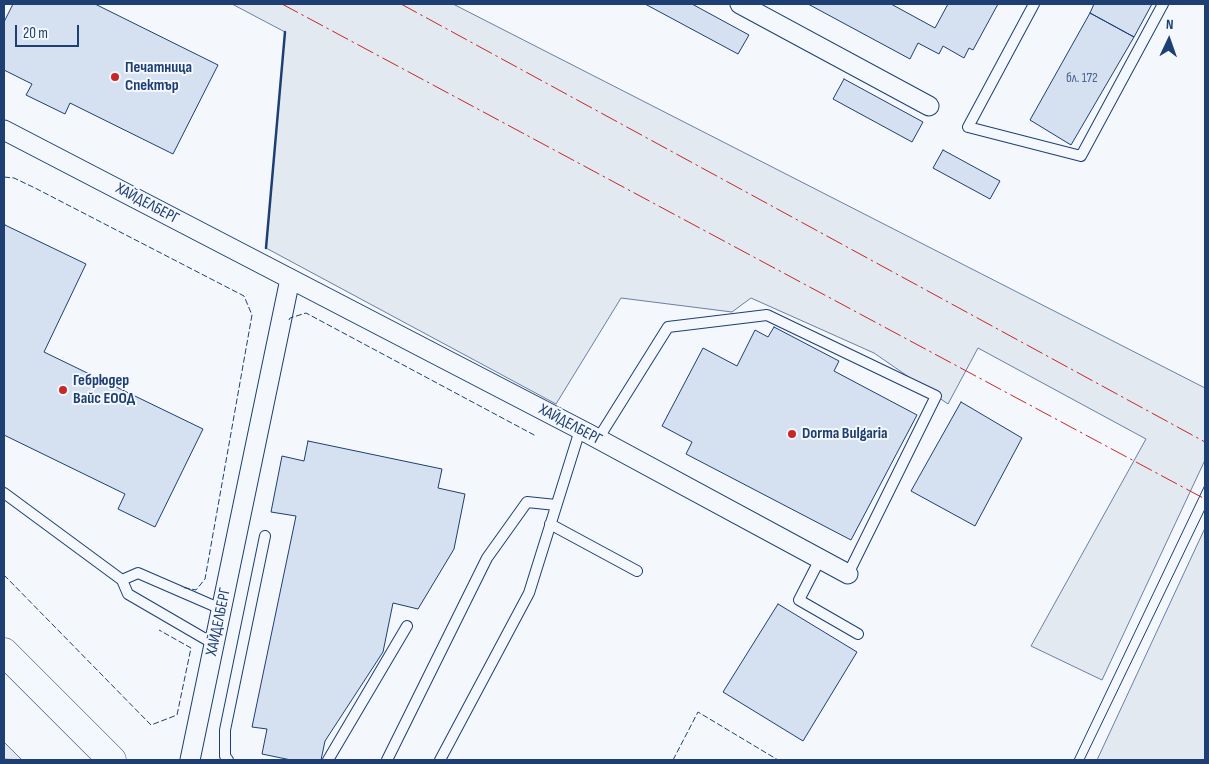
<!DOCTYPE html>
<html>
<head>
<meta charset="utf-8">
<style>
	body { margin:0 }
	#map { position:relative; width:1209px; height:764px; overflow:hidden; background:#f4f7fb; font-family:"Sofia Sans Condensed",sans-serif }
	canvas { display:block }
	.frame { position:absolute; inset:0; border:5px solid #1d3f73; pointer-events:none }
	.north { position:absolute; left:1144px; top:15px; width:50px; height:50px; -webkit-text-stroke:4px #f4f7fb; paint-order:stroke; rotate:3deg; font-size:14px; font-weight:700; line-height:20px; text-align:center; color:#1d3f73 }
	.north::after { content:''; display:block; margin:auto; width:18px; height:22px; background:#1d3f73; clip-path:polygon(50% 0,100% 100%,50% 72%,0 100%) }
	.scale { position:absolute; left:15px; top:25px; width:64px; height:22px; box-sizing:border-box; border:2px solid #1d3f73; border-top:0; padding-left:6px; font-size:15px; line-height:18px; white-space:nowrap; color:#1d3f73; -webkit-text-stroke:4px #f4f7fb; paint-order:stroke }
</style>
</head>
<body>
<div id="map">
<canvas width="1209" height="764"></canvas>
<div class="frame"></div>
<div class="north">N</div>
<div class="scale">20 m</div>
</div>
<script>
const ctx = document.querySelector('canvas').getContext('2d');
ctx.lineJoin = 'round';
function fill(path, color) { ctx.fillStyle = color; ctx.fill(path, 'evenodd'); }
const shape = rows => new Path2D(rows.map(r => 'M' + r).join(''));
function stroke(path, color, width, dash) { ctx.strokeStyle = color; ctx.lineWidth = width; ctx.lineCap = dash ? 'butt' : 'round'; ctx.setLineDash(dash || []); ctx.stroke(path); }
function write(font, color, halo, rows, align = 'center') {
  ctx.font = font + ' "Sofia Sans Condensed",sans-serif'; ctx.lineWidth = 4; ctx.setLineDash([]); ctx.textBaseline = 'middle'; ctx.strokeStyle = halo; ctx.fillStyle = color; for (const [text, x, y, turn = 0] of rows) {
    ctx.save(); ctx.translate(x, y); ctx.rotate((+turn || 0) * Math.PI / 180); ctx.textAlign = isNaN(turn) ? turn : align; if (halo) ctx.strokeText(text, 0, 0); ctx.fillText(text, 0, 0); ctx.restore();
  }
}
const green = shape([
	[232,4,453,4,1205,388,1205,460,1102,680,1031,646,1146,439,978,348,948,404,874,353,751,298,732,312,621,298,556,404,266,248,285,32,232,4],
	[1205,528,1205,760,1097,760,1205,528],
	[4,742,22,760,4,759,4,742]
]);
fill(green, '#e3e9f0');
stroke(green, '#687fa3', 1);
const building = shape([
	[13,4,95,4,218,65,173,154,70,103,65,114,26,95,32,84,4,70,4,22,13,4],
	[645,4,692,4,749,35,738,54,645,4],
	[808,4,891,4,935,28,948,4,998,4,973,50,969,48,964,58,943,46,939,54,918,43,910,59,808,4],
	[1094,4,1152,4,1134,37,1090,13,1094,4],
	[1090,13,1134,37,1071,145,1030,120,1090,13],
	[844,79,923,122,912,142,833,99,844,79],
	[943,150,1000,181,990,199,933,168,943,150],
	[5,225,86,264,44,352,203,429,155,527,118,509,125,494,4,435,4,228,5,225],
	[774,327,839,361,834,371,917,415,851,540,686,454,692,442,662,426,703,348,737,366,755,330,768,337,774,327],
	[961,402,1022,438,975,526,911,491,961,402],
	[308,441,442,469,438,488,465,494,454,549,418,609,393,603,383,652,325,741,321,760,291,760,262,754,267,729,252,727,296,516,271,512,282,456,304,461,308,441],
	[778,604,857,652,803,741,723,692,778,604]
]);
fill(building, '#d5e0f0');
stroke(building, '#1d3f73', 1);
const service = shape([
	[1034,4,968,127,1081,156,1163,4],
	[598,439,668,327,767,315,936,396,848,574],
	[4,493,122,580,128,594,214,644],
	[550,524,637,571],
	[820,559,799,600,858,634],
	[122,580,138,573,221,609],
	[228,760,225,756,225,730,265,536],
	[328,760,407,626],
	[387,760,487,558,527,502,556,505],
	[440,760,529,593,580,430]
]);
const minor = shape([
	[740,4,929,106],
	[4,130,589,434,848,574],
	[190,760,290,279]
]);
const secondary = shape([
	[4,652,112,760]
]);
stroke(service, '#1d3f73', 12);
stroke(minor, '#1d3f73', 21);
stroke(secondary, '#1d3f73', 29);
stroke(service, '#f4f7fb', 10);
stroke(minor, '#f4f7fb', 19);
stroke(secondary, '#f4f7fb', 28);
stroke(shape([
	[1074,760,1205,485],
	[1084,760,1205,509]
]), '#1d3f73', 1);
stroke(shape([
	[4,177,14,178,35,188,244,296,252,315,205,579,196,590,181,587],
	[289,320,290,318,306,313,536,436],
	[4,575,151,725,177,715,191,648,159,630],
	[673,760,698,712,778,760]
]), '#1d3f73', 1, [6, 2.5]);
stroke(shape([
	[266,248,285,32]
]), '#1d3f73', 2.5);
stroke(shape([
	[282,4,1205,499],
	[401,4,1205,442]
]), '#c62828', 1, [18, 4, 2.5, 4]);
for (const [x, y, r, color] of [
	[115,77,5,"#c62828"],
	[63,390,5,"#c62828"],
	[792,434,5,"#c62828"]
]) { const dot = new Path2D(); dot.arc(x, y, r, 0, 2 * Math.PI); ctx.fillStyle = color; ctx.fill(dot); stroke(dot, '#f4f7fb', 2); }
write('14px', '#4b6792', null, [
	["бл. 172",1082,78]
]);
write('bold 16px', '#1d3f73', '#f4f7fb', [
	["Печатница",125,68],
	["Спектър",125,86],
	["Гебрюдер",73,381],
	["Вайс ЕООД",73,399],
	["Dorma Bulgaria",802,434]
], 'left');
write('16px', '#1d3f73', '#f4f7fb', [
	["ХАЙДЕЛБЕРГ",147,204,28],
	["ХАЙДЕЛБЕРГ",570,425,28],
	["ХАЙДЕЛБЕРГ",219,622,-78]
]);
</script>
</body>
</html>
